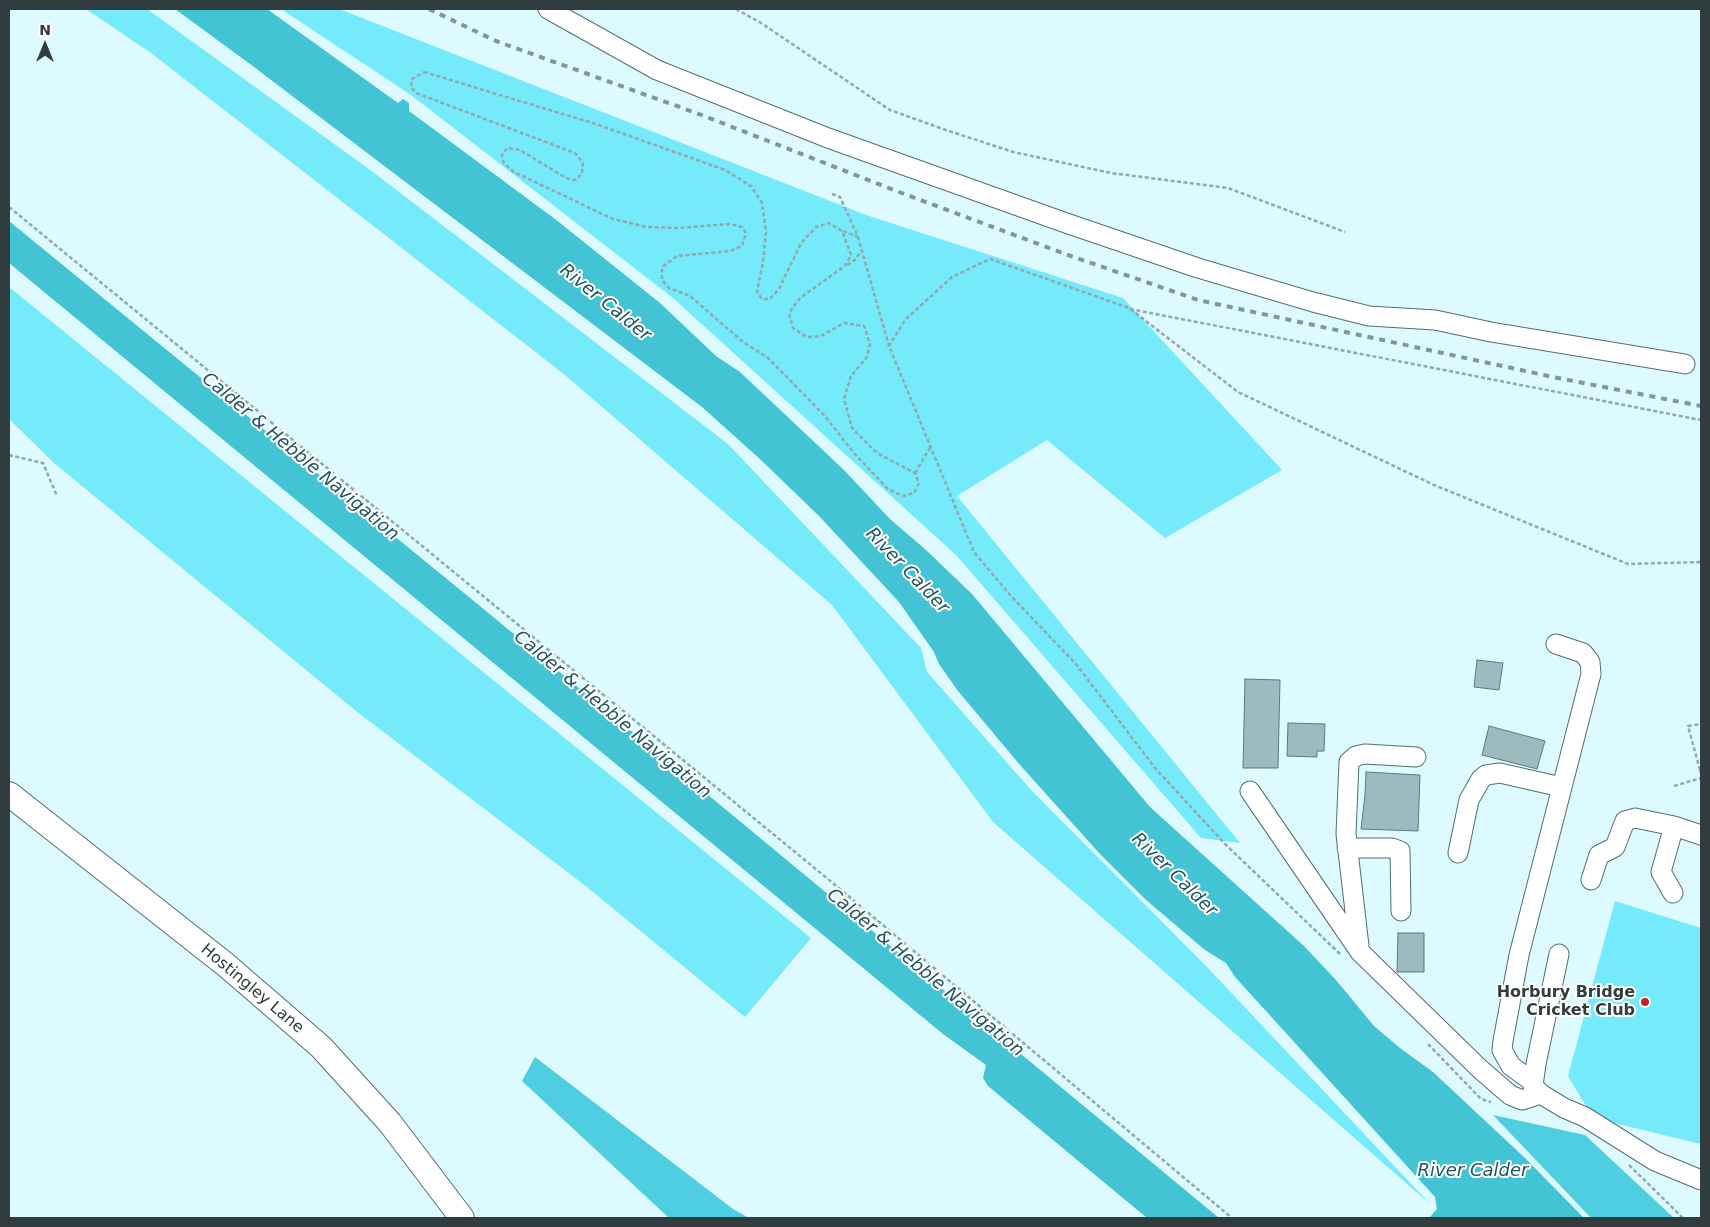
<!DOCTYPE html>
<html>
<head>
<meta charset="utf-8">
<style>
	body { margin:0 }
	#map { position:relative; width:1710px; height:1227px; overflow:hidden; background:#dcfaff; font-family:"DejaVu Sans",sans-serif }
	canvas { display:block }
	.frame { position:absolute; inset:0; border:10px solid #313c3e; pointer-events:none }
	.north { position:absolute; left:20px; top:20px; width:50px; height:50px; -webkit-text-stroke:4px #fff; paint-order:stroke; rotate:0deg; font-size:14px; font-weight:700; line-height:20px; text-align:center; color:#313c3e }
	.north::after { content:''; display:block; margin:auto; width:18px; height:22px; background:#313c3e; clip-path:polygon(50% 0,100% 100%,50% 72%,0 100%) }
</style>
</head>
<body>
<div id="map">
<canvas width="1710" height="1227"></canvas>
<div class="frame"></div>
<div class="north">N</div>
</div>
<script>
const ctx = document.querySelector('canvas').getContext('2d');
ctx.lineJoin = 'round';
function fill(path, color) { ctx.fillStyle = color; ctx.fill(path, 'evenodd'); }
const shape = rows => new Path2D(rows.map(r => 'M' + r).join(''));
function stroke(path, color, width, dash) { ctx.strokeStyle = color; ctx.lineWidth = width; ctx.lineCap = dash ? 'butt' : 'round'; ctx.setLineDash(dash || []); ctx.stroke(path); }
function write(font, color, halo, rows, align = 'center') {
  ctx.font = font + ' "DejaVu Sans",sans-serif'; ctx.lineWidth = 4; ctx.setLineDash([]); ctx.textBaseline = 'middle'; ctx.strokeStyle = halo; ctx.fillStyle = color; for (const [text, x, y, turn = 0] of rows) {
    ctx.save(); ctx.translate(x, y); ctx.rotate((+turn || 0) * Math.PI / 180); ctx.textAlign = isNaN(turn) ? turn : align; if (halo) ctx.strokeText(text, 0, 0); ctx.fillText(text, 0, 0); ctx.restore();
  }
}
fill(shape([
	[86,9,147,9,373,172,728,444,921,648,927,672,1032,791,1207,967,1430,1204,993,822,832,605,565,375,151,53],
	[281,9,339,9,866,215,1123,298,1282,470,1165,538,1047,440,957,496,1240,843,1201,838,956,555,673,298,411,95],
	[9,287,811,938,745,1017,587,887,356,711,54,463,9,419],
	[1615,901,1701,928,1701,1144,1593,1118,1568,1076]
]), '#75eafb');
fill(shape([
	[535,1057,733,1209,749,1218,669,1218,522,1081],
	[1493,1115,1585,1135,1674,1218,1591,1218]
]), '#4ecee0');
fill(shape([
	[175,9,267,9,398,103,403,99,409,103,409,111,555,219,660,303,716,356,740,372,844,470,890,519,926,550,972,594,1150,807,1304,946,1336,980,1374,1026,1400,1048,1433,1072,1526,1159,1584,1218,1429,1218,1437,1209,1435,1197,1235,977,1226,963,1205,950,1146,900,1100,854,1020,765,958,691,939,664,934,652,899,602,819,516,761,460,702,407,250,64],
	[9,221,486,611,1219,1218,1147,1218,988,1086,983,1078,986,1065,943,1034,9,263]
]), '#42c4d5');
const building = shape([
	[1477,660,1503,663,1499,690,1474,687,1477,660],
	[1245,679,1280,680,1278,768,1243,768,1245,679],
	[1288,723,1325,724,1324,751,1317,751,1317,757,1287,756,1288,723],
	[1489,726,1545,741,1537,769,1482,755,1489,726],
	[1366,772,1420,775,1418,831,1361,829,1365,795,1366,772],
	[1398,933,1424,933,1424,972,1397,972,1398,933]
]);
fill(building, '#9dbabe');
stroke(building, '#5e797d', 1);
const minor = shape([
	[548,9,657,70,828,138,1066,223,1198,268,1313,302,1369,316,1435,320,1491,332,1685,364],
	[1250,791,1360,952,1480,1069,1510,1095,1522,1100,1541,1094],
	[1347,848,1392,848,1400,851,1401,911],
	[1458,853,1469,800,1481,779,1486,775,1500,773,1561,787],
	[1591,880,1599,855,1615,847,1625,821,1635,818,1674,826,1701,835],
	[1673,893,1661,872,1674,826],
	[1359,946,1346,834,1349,762,1356,756,1365,754,1416,757],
	[1559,954,1536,1064,1533,1086,1541,1094,1564,1108,1585,1117,1655,1161,1701,1180],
	[1533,1082,1511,1066,1502,1050,1503,1041,1519,955,1591,674,1590,662,1583,653,1556,644]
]);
const major = shape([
	[9,794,226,965,321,1047,390,1123,462,1218]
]);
stroke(minor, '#546e72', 21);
stroke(major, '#546e72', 26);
stroke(shape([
	[736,9,761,23,890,110,946,130,1013,152,1111,173,1228,188,1345,232],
	[424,72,596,124,725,170,751,186,762,203,766,232,763,262,757,292,762,299,770,299,779,289,801,243,816,227,829,223,842,231,851,255,845,266,800,298,789,313,793,328,807,337,821,336,844,323,864,326,870,344,867,357,851,376,844,399,852,428,877,453,915,473,919,483,914,493,903,496,888,489,853,452,825,416,767,357,743,342,690,296,669,288,662,280,662,267,677,256,730,251,742,246,746,233,742,227,730,224,679,228,647,227,613,219,514,172,504,163,502,155,507,148,520,150,566,178,575,180,582,174,583,163,575,153,416,93,411,87,412,79,424,72],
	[832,194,840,197,858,237,889,346],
	[9,207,834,884,1232,1218],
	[843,231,858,237],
	[847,265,855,260,862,250],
	[1130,309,1701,420],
	[9,455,43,463,57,496],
	[915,473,931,446],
	[1701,769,1700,770,1701,775],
	[1700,770,1688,726,1701,724],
	[1674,786,1701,778],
	[1340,954,1226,845,1155,768,1076,664,1010,595,974,552,889,346,905,320,952,277,990,259,1129,308,1238,392,1434,485,1628,564,1701,562],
	[1428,1044,1481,1099,1491,1102],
	[1629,1165,1683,1218]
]), '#92a8ac', 2.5, [4, 2.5]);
stroke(minor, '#fff', 19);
stroke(major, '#fff', 24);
stroke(shape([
	[429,9,496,41,699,114,899,192,1068,255,1198,300,1553,377,1701,406]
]), '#829699', 4, [6, 6]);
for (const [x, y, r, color] of [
	[1645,1002,5,"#b72822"]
]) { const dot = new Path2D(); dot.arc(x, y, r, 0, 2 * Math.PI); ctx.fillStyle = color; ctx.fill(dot); stroke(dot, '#fff', 2); }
write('16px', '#313c3e', '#fff', [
	["Hostingley Lane",252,989,40]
]);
write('bold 16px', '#313c3e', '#fff', [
	["Horbury Bridge",1635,993],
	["Cricket Club",1635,1011]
], 'right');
write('italic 18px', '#21575e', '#fff', [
	["River Calder",605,303,39],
	["Calder & Hebble Navigation",300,457,40],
	["River Calder",907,571,46],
	["Calder & Hebble Navigation",612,715,40],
	["River Calder",1174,875,44],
	["Calder & Hebble Navigation",925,973,40],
	["River Calder",1473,1171]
]);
</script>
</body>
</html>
